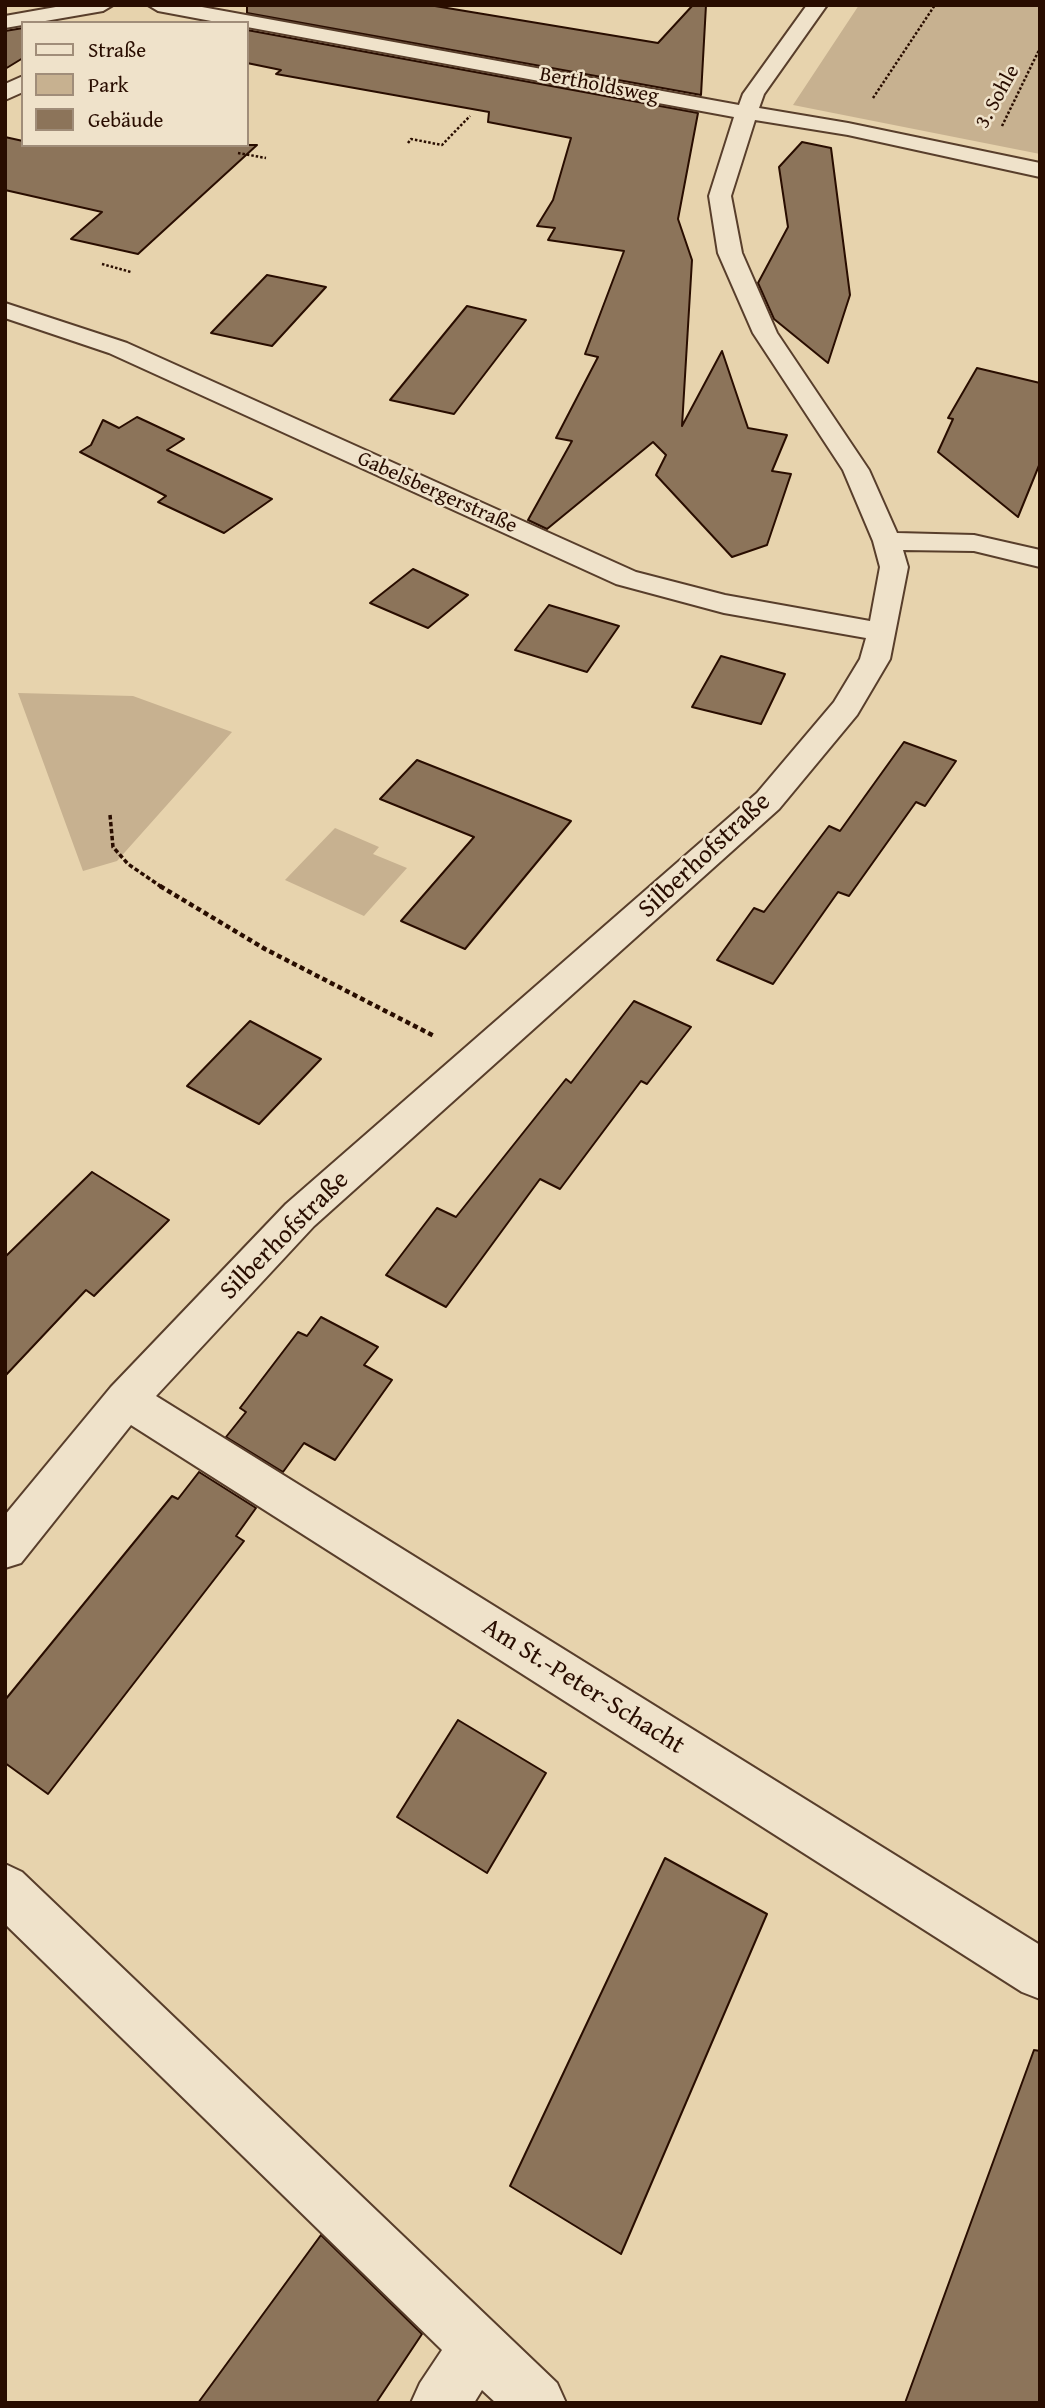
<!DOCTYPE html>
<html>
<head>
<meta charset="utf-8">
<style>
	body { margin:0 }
	#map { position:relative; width:1045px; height:2408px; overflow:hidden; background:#e7d3ad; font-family:"Gentium Book Plus",serif }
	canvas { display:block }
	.frame { position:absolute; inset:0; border:7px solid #290d00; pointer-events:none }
	.legend { position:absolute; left:21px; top:21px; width:228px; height:126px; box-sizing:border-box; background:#efe2ca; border:2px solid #a08d79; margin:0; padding:9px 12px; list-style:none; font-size:21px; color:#290d00 }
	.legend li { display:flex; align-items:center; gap:14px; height:35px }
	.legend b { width:35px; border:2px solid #a08d79 }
</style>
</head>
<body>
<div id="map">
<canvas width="1045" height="2408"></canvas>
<div class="frame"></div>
<ul class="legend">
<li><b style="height:9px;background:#efe2ca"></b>Straße</li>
<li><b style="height:19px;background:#c7b190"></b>Park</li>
<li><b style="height:19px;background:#8c745a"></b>Gebäude</li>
</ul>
</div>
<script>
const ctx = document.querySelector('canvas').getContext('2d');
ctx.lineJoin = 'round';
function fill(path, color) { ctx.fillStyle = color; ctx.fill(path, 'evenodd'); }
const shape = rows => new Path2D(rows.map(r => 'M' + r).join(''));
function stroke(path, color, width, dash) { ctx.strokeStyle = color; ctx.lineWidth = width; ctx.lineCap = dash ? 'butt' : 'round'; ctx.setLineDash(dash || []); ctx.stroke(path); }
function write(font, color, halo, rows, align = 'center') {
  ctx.font = font + ' "Gentium Book Plus",serif'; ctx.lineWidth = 5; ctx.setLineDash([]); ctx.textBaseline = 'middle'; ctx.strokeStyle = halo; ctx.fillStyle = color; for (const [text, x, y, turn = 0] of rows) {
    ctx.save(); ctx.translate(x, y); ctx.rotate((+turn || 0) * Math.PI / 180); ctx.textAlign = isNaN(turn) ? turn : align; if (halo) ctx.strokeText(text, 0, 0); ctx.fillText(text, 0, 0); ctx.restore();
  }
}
fill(shape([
	[859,5,1040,5,1040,154,793,105],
	[18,693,133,696,232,732,117,861,83,871],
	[335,828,379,847,373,854,407,868,364,916,285,880]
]), '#c7b190');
const building = shape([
	[247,5,429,5,658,43,693,5,706,5,701,95,247,13,247,5],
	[23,28,23,58,5,69,5,31,23,28],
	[247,30,698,113,678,219,692,260,682,426,722,351,748,428,787,435,772,471,791,474,767,545,732,557,656,475,666,455,653,442,547,529,528,520,572,441,556,438,598,357,585,354,624,251,548,240,555,228,537,226,553,200,571,138,488,122,489,112,276,74,281,70,247,63,247,30],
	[5,137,23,141,23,145,257,145,138,254,71,239,102,212,5,190,5,137],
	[802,142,831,148,850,295,828,363,774,319,758,283,788,227,779,167,802,142],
	[267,275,326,287,272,346,211,333,267,275],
	[467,306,526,320,454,414,390,400,467,306],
	[977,368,1040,383,1040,463,1018,517,938,452,953,419,948,418,977,368],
	[137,417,184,439,167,450,272,499,224,533,158,502,166,496,80,452,91,445,103,420,119,428,137,417],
	[413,569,468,595,428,628,370,603,413,569],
	[549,605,619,626,587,672,515,650,549,605],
	[721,656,785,674,761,724,692,707,721,656],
	[904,742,956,761,925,806,916,802,849,896,838,892,773,984,717,960,754,908,764,912,829,826,840,831,904,742],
	[417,760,571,821,465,949,401,921,474,837,380,799,417,760],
	[634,1001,691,1027,647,1084,641,1081,560,1189,540,1179,446,1307,386,1275,437,1208,456,1217,566,1079,571,1083,634,1001],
	[250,1021,321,1059,259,1124,187,1086,250,1021],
	[92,1172,169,1220,94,1296,86,1290,5,1376,5,1257,92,1172],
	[321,1317,378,1347,364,1365,392,1380,335,1460,304,1443,283,1472,226,1437,246,1412,240,1408,298,1332,307,1336,321,1317],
	[199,1472,256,1508,236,1536,244,1541,48,1794,5,1763,5,1700,172,1496,178,1499,199,1472],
	[458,1720,546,1773,487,1873,397,1817,458,1720],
	[665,1858,767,1914,621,2254,510,2186,665,1858],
	[1034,2050,1040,2051,1040,2403,905,2403,1034,2050],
	[321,2235,422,2334,376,2403,198,2403,321,2235]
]);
fill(building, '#8c745a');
stroke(building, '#290d00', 2);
const minor = shape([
	[67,5,113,5,103,11,5,28,5,16,67,5],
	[148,5,191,5,739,105,743,94,807,5,827,5,764,94,759,108,848,123,1040,163,1040,177,848,135,755,120,731,196,742,253,777,333,869,470,897,533,974,535,1040,550,1040,567,974,551,903,550,908,567,890,659,857,715,779,809,314,1226,156,1396,1040,1945,1040,1999,1022,1992,131,1425,21,1563,5,1568,5,1515,111,1387,286,1204,757,793,834,702,860,659,866,638,724,613,616,584,109,353,5,318,5,303,127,343,636,572,725,595,870,621,880,567,873,541,843,470,753,333,718,253,709,196,734,117,247,27,247,23,222,23,158,11,148,5],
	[23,76,23,92,5,100,5,84,23,76],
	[5,1864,22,1872,557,2383,566,2403,496,2403,482,2390,474,2403,411,2403,420,2383,442,2350,5,1924,5,1864]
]);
stroke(minor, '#583e2b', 4);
stroke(shape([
	[873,98,935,5],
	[1002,126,1040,48],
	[408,143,411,139,442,145,470,116],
	[238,153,266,158],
	[102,264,131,272]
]), '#290d00', 2.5, [2.5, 2]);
stroke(shape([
	[110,815,113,847,128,864,163,888]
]), '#290d00', 3.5, [4.5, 2.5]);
stroke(shape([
	[160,886,265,949,434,1036]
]), '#290d00', 4.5, [5, 3.5]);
fill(minor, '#efe2ca');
write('21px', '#290d00', '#efe2ca', [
	["Bertholdsweg",599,86,11],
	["3. Sohle",998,97,-61],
	["Gabelsbergerstraße",437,493,24]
]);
write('26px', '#290d00', '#efe2ca', [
	["Silberhofstraße",705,856,-43],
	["Silberhofstraße",285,1236,-45],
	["Am St.-Peter-Schacht",583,1687,32]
]);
</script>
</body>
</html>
